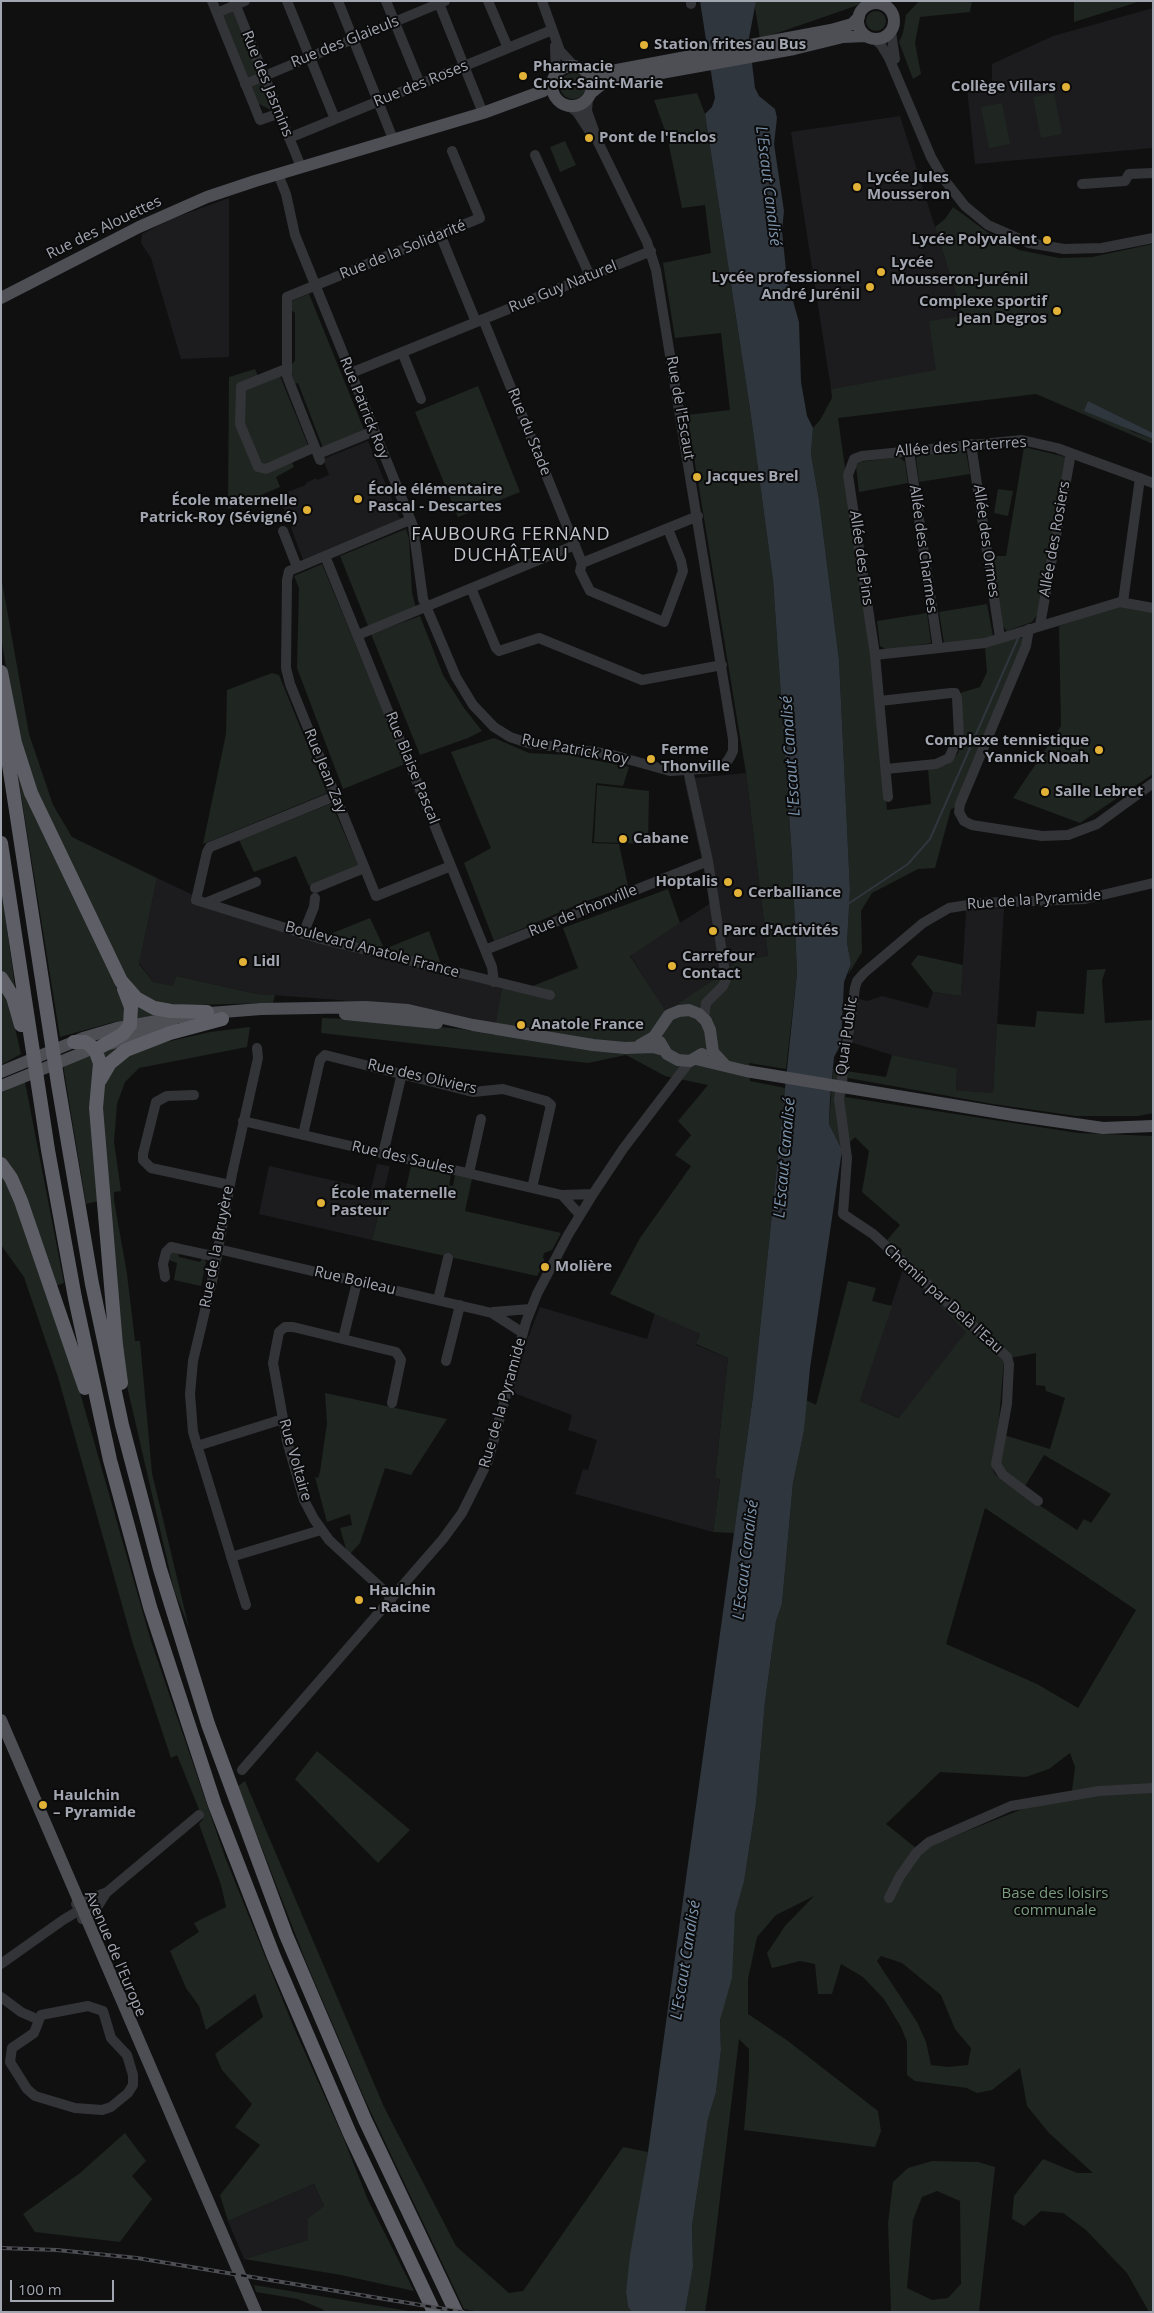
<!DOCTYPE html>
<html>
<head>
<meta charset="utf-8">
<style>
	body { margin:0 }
	#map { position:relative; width:1154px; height:2313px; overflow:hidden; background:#101011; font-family:"Open Sans",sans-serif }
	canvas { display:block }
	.frame { position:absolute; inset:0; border:2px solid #a2a6b1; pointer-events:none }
	.scale { position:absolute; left:10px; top:2280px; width:104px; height:22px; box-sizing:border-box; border:2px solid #a2a6b1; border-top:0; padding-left:6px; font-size:15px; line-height:18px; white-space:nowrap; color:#a2a6b1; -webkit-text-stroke:4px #0b0b0c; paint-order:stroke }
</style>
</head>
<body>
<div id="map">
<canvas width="1154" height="2313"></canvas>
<div class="frame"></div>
<div class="scale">100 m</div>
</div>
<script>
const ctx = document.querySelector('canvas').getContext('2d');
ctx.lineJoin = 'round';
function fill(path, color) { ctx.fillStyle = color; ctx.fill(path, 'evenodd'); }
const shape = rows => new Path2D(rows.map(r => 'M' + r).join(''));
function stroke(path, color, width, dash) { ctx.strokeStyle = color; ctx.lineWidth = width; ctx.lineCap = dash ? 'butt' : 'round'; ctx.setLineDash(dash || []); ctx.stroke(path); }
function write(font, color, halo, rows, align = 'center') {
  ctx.font = font + ' "Open Sans",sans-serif'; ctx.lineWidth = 4; ctx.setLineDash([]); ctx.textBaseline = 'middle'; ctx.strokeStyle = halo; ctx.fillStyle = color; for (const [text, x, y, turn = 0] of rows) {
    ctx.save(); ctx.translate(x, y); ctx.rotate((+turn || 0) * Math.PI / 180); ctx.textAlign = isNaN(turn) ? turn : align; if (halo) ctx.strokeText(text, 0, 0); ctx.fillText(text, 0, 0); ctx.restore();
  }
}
fill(shape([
	[1153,8,1153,148,975,164,967,89,992,86,992,64,1053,36],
	[900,116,963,316,936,371,831,389,791,132],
	[229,198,229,357,181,359,151,258,141,243,142,234,174,218],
	[368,441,400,519,303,560,279,495,306,485,306,483,316,478,317,480,329,475,323,459],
	[746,773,768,956,736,961,722,974,666,1013,630,955,711,903,684,779],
	[157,878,191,894,200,905,372,957,502,988,497,1025,340,1000,257,994,176,976,173,987,153,982,139,963],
	[1004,908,993,1093,956,1090,957,1068,892,1055,850,1042,857,998,867,1001,882,996,928,1008,933,992,961,996,966,910],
	[377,1164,390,1166,372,1240,259,1214,269,1166,371,1189],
	[903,1269,967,1332,900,1418,860,1401],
	[540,1307,647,1339,655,1313,700,1334,696,1345,728,1358,715,1477,720,1478,713,1532,575,1494,583,1469,588,1470,597,1440,568,1430,572,1415,511,1392,520,1358],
	[314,2184,324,2206,308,2218,308,2240,244,2259,228,2221]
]), '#1c1c1e');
fill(shape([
	[754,1,870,1,760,39],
	[919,1,972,1,970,12,920,17,915,43,921,74,913,79,899,42,903,33,906,15],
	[1074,1,1141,1,1074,22],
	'866 21a10 10 0 1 1 20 0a10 10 0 1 1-20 0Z',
	[233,11,259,73,247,78,222,16],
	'560 86a13 13 0 1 1 26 0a13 13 0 1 1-26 0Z',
	[263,81,276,110,273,111,257,103,251,86],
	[697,93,705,114,750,409,773,580,792,857,797,973,786,1069,749,1063,750,1081,785,1088,753,1396,734,1533,713,1532,720,1479,715,1477,728,1358,696,1344,700,1334,610,1294,640,1238,691,1166,675,1155,691,1135,678,1121,708,1085,665,1076,626,1055,588,1063,321,1033,322,1018,371,1020,461,1029,494,1035,502,988,520,991,578,968,563,928,668,889,680,923,630,956,666,1012,722,974,736,961,768,956,746,773,687,415,730,410,721,333,675,338,663,263,711,253,705,205,682,208,667,136,654,100],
	[1054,93,1062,134,1041,138,1033,97],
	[1002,103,1010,144,989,148,981,107],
	[565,141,576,165,560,172,550,147],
	[953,207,994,237,1019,250,1059,258,1092,257,1153,244,1153,433,1089,402,1133,432,1153,439,1153,444,1036,394,838,418,873,665,887,810,931,804,928,769,947,765,958,753,964,737,960,693,980,687,987,672,985,648,1015,638,1022,638,1023,642,956,807,951,809,935,868,918,869,872,893,861,911,862,952,848,975,851,964,847,943,850,890,839,660,819,500,811,454,813,428,820,420,832,398,831,389,936,370,929,321,963,316,935,227,945,219],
	[309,294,365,432,323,448,298,383,295,384,291,370,291,365,295,361,295,313,291,310,292,301],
	[255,369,261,383,280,376,308,445,289,454,294,467,276,477,280,487,228,509,229,377],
	[478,386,520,492,458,517,415,412],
	[1024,447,1066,457,1040,611,1032,622,1007,631,1002,625,992,556,1006,556],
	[962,449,966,452,970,474,919,482,916,458,921,454],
	[899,457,905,462,908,483,859,492,856,466,860,462],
	[998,489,1013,491,1008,516,994,513],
	[406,529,409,539,412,593,416,608,368,626,340,556],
	[322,564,405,764,343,789,297,668,299,588,294,576],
	[1,576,29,734,53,805,72,837,157,878,139,964,153,982,173,986,176,976,257,994,275,995,273,1003,187,1005,161,1003,161,1015,114,1022,60,1037,18,776,26,771,17,731,1,638],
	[987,604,993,636,984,639,944,643,939,612],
	[1119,605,1153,612,1153,774,1080,823,1013,798,1061,726,1059,626],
	[927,613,931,643,887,650,880,646,877,621],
	[420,616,443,675,464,708,482,731,468,738,420,755,371,634],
	[272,673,279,675,327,793,203,844,226,734,227,690],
	[494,738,529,753,569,755,629,767,623,786,596,783,592,843,619,844,628,886,581,903,494,941,464,863,491,848,451,752],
	[597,785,649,791,648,844,594,842],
	[330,804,332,805,359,867,309,886,296,856,254,872,239,840],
	[1,885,16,994,13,1019,21,1054,1,1065],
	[370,918,383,946,377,949,325,936],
	[429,931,441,964,382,950],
	[918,955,963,965,961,996,933,992,911,964],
	[1106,969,1102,980,1105,1023,1153,1020,1153,1113,1138,1116,1076,1116,993,1104,848,1078,845,1097,1078,1133,1153,1136,1153,2312,1149,2312,1127,2273,1086,2230,1063,2213,1041,2211,1024,2226,1012,2219,1014,2196,1043,2159,1077,2173,1093,2173,1049,2133,1027,2106,1020,2068,992,2090,977,2093,967,2088,915,2081,907,2075,907,2042,901,2027,884,1999,863,1977,841,1964,832,1994,818,1994,815,1964,800,1961,772,1968,767,1953,785,1926,814,1896,776,1915,757,1937,748,1979,748,2014,788,2041,878,2111,881,2131,875,2147,744,2130,749,2071,749,2049,739,2039,711,2273,705,2312,685,2312,693,2267,692,2226,708,2119,716,2092,721,2050,720,2020,732,1956,735,1912,744,1882,756,1804,765,1702,776,1621,782,1604,793,1483,804,1431,806,1400,816,1405,848,1281,876,1288,872,1301,892,1306,860,1401,899,1418,966,1332,903,1269,910,1261,887,1240,900,1225,862,1192,869,1151,855,1137,842,1150,829,1124,833,1069,886,1077,892,1055,957,1068,956,1090,993,1093,997,1024,1035,1027,1037,1011,1084,1014,1087,970],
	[1036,1353,1036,1385,1045,1386,1046,1391,1065,1398,1050,1449,1004,1435,1000,1462,1005,1473,1025,1486,1044,1455,1111,1494,1091,1523,1084,1519,1077,1530,1001,1480,994,1473,992,1462,999,1419,1004,1359],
	[985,1508,1136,1610,1078,1708,1037,1684,946,1644],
	[1070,1753,1075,1767,1071,1799,1025,1808,927,1847,921,1852,886,1824,940,1772,1026,1777,1049,1769],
	[881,1956,902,1963,941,1995,955,2029,971,2048,968,2065,948,2067,931,2065,926,2042,917,2022,877,1961],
	[250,1027,247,1047,139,1068,125,1082,117,1104,114,1142,121,1191,114,1192,114,1200,127,1274,135,1341,140,1341,152,1473,189,1628,174,1590,124,1373,108,1199,86,1204,63,1065,146,1038,153,1045,210,1032],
	[25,1082,64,1283,47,1289,67,1347,151,1641,225,1857,294,2028,343,2137,368,2200,414,2291,341,2275,244,2259,308,2240,308,2218,324,2206,314,2184,228,2221,220,2195,260,2145,235,2127,252,2104,222,2070,215,2054,263,2017,255,1994,206,2030,199,2006,186,1988,170,1951,199,1932,194,1923,226,1907,221,1885,199,1824,203,1819,177,1755,171,1758,133,1644,58,1377,24,1277,1,1245,1,1093],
	[411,1166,451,1175,449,1185,453,1186,455,1175,472,1179,465,1211,561,1233,552,1250,544,1253,543,1257,545,1262,537,1276,372,1240,384,1192,404,1197],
	[177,1249,179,1257,200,1262,203,1257,206,1262,201,1286,174,1280,177,1263,169,1260,169,1254],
	[325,1393,447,1419,411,1475,385,1468,360,1543,350,1554,346,1549,340,1528,352,1525,350,1514,327,1522,315,1477,318,1478,320,1472,327,1423],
	[317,1751,410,1830,378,1863,295,1779],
	[245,1781,384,2107,456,2246,509,2293,523,2291,623,2147,648,2152,626,2292,628,2307,632,2312,480,2312,464,2309,366,2102,306,1962,238,1786],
	[125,2133,146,2161,132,2176,152,2199,120,2242,35,2232,23,2214,80,2173],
	[932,2161,978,2162,995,2167,979,2312,891,2312,888,2223,893,2182,908,2168],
	[937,2191,960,2201,961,2284,948,2298,932,2300,907,2288,913,2220,922,2197],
	[254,2285,415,2312,322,2312,324,2310,298,2299,256,2292]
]), '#1f2520');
fill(shape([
	[700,1,756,1,749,38,755,88,759,96,775,109,777,118,774,144,784,211,782,231,787,280,799,322,801,382,807,416,813,428,811,454,819,500,839,660,850,890,847,943,851,964,844,982,841,1044,834,1057,830,1099,829,1124,842,1150,810,1368,804,1431,793,1483,782,1604,776,1621,765,1702,756,1804,744,1882,735,1913,732,1978,720,2020,721,2050,716,2092,708,2119,692,2226,693,2267,685,2312,632,2312,628,2307,626,2292,630,2255,648,2152,753,1396,797,973,792,857,773,580,750,409,705,114,712,107,715,98],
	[1088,401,1153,433,1153,439,1084,411]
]), '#2f363d');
stroke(shape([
	[848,904,908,864,930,839,1019,636]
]), '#2f363d', 2);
stroke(shape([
	[212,1,260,120,280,113],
	[234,1,301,167],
	[287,1,335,119],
	[338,1,393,139],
	[386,1,420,84],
	[438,1,483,113],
	[488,1,508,48],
	[542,1,560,51,575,67],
	[691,1,691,4],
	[217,13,245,1],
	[891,32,895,59],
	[875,39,881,45,889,58,931,157,943,178,965,206,988,225,1029,243,1064,249,1102,248,1153,238],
	[555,46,556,75],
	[245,84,445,1],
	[569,106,577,112,590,132],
	[289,138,552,30],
	[535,155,590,276],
	[278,174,286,194,295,235,413,526,423,599,456,677,473,705,494,727,510,737,528,743,609,754,670,771,716,768,726,763,730,757,733,751,733,739,656,270,647,242,598,142,587,111,588,98],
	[1082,184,1125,181,1129,174,1153,173],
	[440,234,476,322],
	[483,319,582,563],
	[402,352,421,399],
	[286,369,241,387,240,424,258,467,266,469,315,447],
	[351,373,651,251],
	[971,444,1000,638],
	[909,451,938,648],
	[318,454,374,431],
	[320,460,287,376,287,297,480,218,452,151],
	[410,520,289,571,287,580,286,668,290,684,376,896,451,866],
	[283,531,297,567],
	[325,556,492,967,494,982],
	[582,563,580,571,590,591,664,622,683,571,681,561,668,529],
	[582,563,698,516],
	[471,588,496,648,499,651,539,638,642,680,722,665],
	[1123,602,1140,478],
	[1040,625,1071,453],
	[1029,629,1026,646,960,804,959,812,964,821,972,825,1042,836,1068,835,1097,824,1153,783],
	[358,635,575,545],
	[875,655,985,643,1120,602,1153,608],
	[880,701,951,693,955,693,957,698,959,735,949,758,936,764,886,769],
	[688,770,708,861,726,979,723,986,706,1003,704,1018],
	[335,796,210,847,207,852,196,900,321,939,550,995],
	[888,797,875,655,848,475,854,459,862,456,1022,440,1057,448,1153,483],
	[315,888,364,868],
	[205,903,256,882],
	[303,934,314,907,315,898],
	[485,950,708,861],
	[194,1095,167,1096,156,1102,143,1154,143,1160,151,1168,230,1185],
	[243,1121,562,1195,593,1194],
	[303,1135,320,1060,325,1055,473,1092,503,1089,546,1101,551,1105,532,1188],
	[383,1154,402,1073],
	[469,1173,481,1119],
	[562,1195,580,1215],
	[218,1249,492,1313,523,1333],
	[165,1277,163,1264,166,1252,171,1247,217,1257],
	[438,1300,448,1258],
	[493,1312,530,1309],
	[343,1339,357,1282],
	[446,1361,460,1305],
	[392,1403,401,1360,396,1352,293,1327,285,1327,279,1332,273,1363,287,1441,304,1500,314,1519,329,1540,392,1598],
	[197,1446,283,1419],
	[1038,1501,1003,1475,996,1464,1007,1404,1009,1364,1007,1357,873,1234,843,1214,847,1158,839,1099,855,988,857,981,864,973,923,923,949,908,980,903,1085,899,1153,883],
	[231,1557,321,1530],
	[246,1605,193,1432,190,1394,193,1361,212,1281,232,1174,258,1058,257,1048],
	[242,1770,443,1539,462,1513,488,1461,526,1322,537,1294,568,1235,593,1194,623,1149,690,1061],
	[889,1898,900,1876,917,1852,929,1842,1011,1806,1099,1791,1153,1788],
	[76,1904,105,1893],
	[82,1919,94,1912,106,1893,199,1815],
	[1,1964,63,1920,83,1908],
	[1,1997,21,2012,39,2020],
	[88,2006,103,2011,111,2038,127,2055,133,2075,133,2085,128,2093,111,2107,102,2110,75,2108,35,2096,27,2089,10,2062,12,2048,34,2033,41,2015,88,2006]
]), '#333438', 10);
stroke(shape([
	'858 21a18 18 0 1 1 36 0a18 18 0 1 1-36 0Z',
	'552 86a20 20 0 1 1 40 0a20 20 0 1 1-40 0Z',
	[586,72,606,72,831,30,852,24,859,17],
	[590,94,602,84,611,82,794,49,843,37,866,36],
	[1,298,139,227,207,197,255,181,483,113,543,91,553,82],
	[345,1014,437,1023],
	[660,1042,667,1054,678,1060,690,1061,702,1054],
	[640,1045,654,1037,669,1015,679,1011,689,1010,699,1014,706,1021,710,1030,713,1052,725,1065],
	[696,1059,746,1071,1013,1115,1103,1128,1153,1126],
	[1,1072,83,1038,117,1028,197,1014,261,1009,366,1007,408,1010,473,1025,593,1045,625,1048,653,1047,664,1050],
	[1,1086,94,1048,173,1027],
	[1,1720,256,2312]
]), '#4d4f55', 12);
stroke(shape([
	[1,672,15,743,31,793,121,981,136,998,154,1008,171,1011,207,1012],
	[1,713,58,1084,92,1284,122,1425,160,1569,208,1724,286,1935,365,2120,456,2312],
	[1,843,48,1150,75,1298,110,1460,150,1607,215,1805,274,1957,350,2134,434,2312],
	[1,978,13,997,21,1025],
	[74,1042,85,1042,91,1046,96,1052,100,1063,96,1108,116,1345,121,1383],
	[102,1046,123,1034,130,1025,131,1007,124,989],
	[100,1080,110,1063,126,1050,170,1033,222,1019],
	[1,1164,11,1178,21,1201,85,1388]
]), '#5e5f66', 14);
const rail = shape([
	[1,2248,57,2250,137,2258,463,2312]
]);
stroke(rail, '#4c4e53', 4);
stroke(rail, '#0b0b0c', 2, [5.5]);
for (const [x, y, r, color] of [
	[644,45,5,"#e2b137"],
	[523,76,5,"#e2b137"],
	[1066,87,5,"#e2b137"],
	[589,138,5,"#e2b137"],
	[857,187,5,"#e2b137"],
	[1047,240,5,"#e2b137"],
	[881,272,5,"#e2b137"],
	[870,287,5,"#e2b137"],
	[1057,311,5,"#e2b137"],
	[697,477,5,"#e2b137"],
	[358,499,5,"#e2b137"],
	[307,510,5,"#e2b137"],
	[1099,750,5,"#e2b137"],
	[651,759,5,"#e2b137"],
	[1045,792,5,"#e2b137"],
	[623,839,5,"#e2b137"],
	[728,882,5,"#e2b137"],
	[738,893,5,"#e2b137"],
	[713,931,5,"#e2b137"],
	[243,962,5,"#e2b137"],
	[672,966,5,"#e2b137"],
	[521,1025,5,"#e2b137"],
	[321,1203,5,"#e2b137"],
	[545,1267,5,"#e2b137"],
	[359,1600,5,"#e2b137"],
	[43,1805,5,"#e2b137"]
]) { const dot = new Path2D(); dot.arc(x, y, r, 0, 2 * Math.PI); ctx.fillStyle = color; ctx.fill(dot); stroke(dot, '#0b0b0c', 2); }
write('15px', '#a2a6b1', '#0b0b0c', [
	["Rue des Glaieuls",345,42,-22],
	["Rue des Jasmins",267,84,68],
	["Rue des Roses",421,84,-22],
	["Rue des Alouettes",104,228,-26],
	["Rue de la Solidarité",403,250,-22],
	["Rue Guy Naturel",563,287,-22],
	["Rue Patrick Roy",364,408,68],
	["Rue de l'Escaut",680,408,80],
	["Rue du Stade",529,432,68],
	["Allée des Parterres",961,447,-4],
	["Allée des Rosiers",1055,539,-80],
	["Allée des Ormes",986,541,82],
	["Allée des Charmes",923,549,82],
	["Allée des Pins",861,558,82],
	["Rue Patrick Roy",575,750,11],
	["Rue Blaise Pascal",412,768,68],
	["Rue Jean Zay",325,771,68],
	["Rue de la Pyramide",1034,900,-4],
	["Rue de Thonville",583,911,-22],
	["Boulevard Anatole France",372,950,15],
	["Quai Public",847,1036,-82],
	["Rue des Oliviers",422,1077,13],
	["Rue des Saules",403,1158,13],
	["Rue de la Bruyère",217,1247,-79],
	["Rue Boileau",355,1281,13],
	["Chemin par Delà l'Eau",943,1299,42],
	["Rue de la Pyramide",503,1403,-74],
	["Rue Voltaire",295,1460,74],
	["Avenue de l'Europe",115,1954,67]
]);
write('bold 15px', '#a2a6b1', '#0b0b0c', [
	["Station frites au Bus",654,45],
	["Pharmacie",533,67],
	["Croix-Saint-Marie",533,84],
	["Collège Villars",1056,87,"right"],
	["Pont de l'Enclos",599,138],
	["Lycée Jules",867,178],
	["Mousseron",867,195],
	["Lycée Polyvalent",1037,240,"right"],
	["Lycée",891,263],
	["Mousseron-Jurénil",891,280],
	["Lycée professionnel",860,278,"right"],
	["André Jurénil",860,295,"right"],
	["Complexe sportif",1047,302,"right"],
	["Jean Degros",1047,319,"right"],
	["Jacques Brel",707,477],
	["École élémentaire",368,490],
	["Pascal - Descartes",368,507],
	["École maternelle",297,501,"right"],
	["Patrick-Roy (Sévigné)",297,518,"right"],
	["Complexe tennistique",1089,741,"right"],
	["Yannick Noah",1089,758,"right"],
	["Ferme",661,750],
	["Thonville",661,767],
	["Salle Lebret",1055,792],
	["Cabane",633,839],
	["Hoptalis",718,882,"right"],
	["Cerballiance",748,893],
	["Parc d'Activités",723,931],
	["Carrefour",682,957],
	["Contact",682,974],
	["Lidl",253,962],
	["Anatole France",531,1025],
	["École maternelle",331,1194],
	["Pasteur",331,1211],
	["Molière",555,1267],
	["Haulchin",369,1591],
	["– Racine",369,1608],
	["Haulchin",53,1796],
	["– Pyramide",53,1813]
], 'left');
write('15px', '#7a9b7e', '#0b0b0c', [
	["Base des loisirs",1055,1894],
	["communale",1055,1911]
]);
write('italic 16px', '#7b92aa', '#0b0b0c', [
	["L'Escaut Canalisé",768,186,83],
	["L'Escaut Canalisé",791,756,-94],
	["L'Escaut Canalisé",785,1158,-85],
	["L'Escaut Canalisé",746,1560,-83],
	["L'Escaut Canalisé",686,1960,-81]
]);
ctx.letterSpacing = '1px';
write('18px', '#c3c5cd', '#0b0b0c', [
	["FAUBOURG FERNAND",511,535],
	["DUCHÂTEAU",511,556]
]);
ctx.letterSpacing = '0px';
</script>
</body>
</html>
